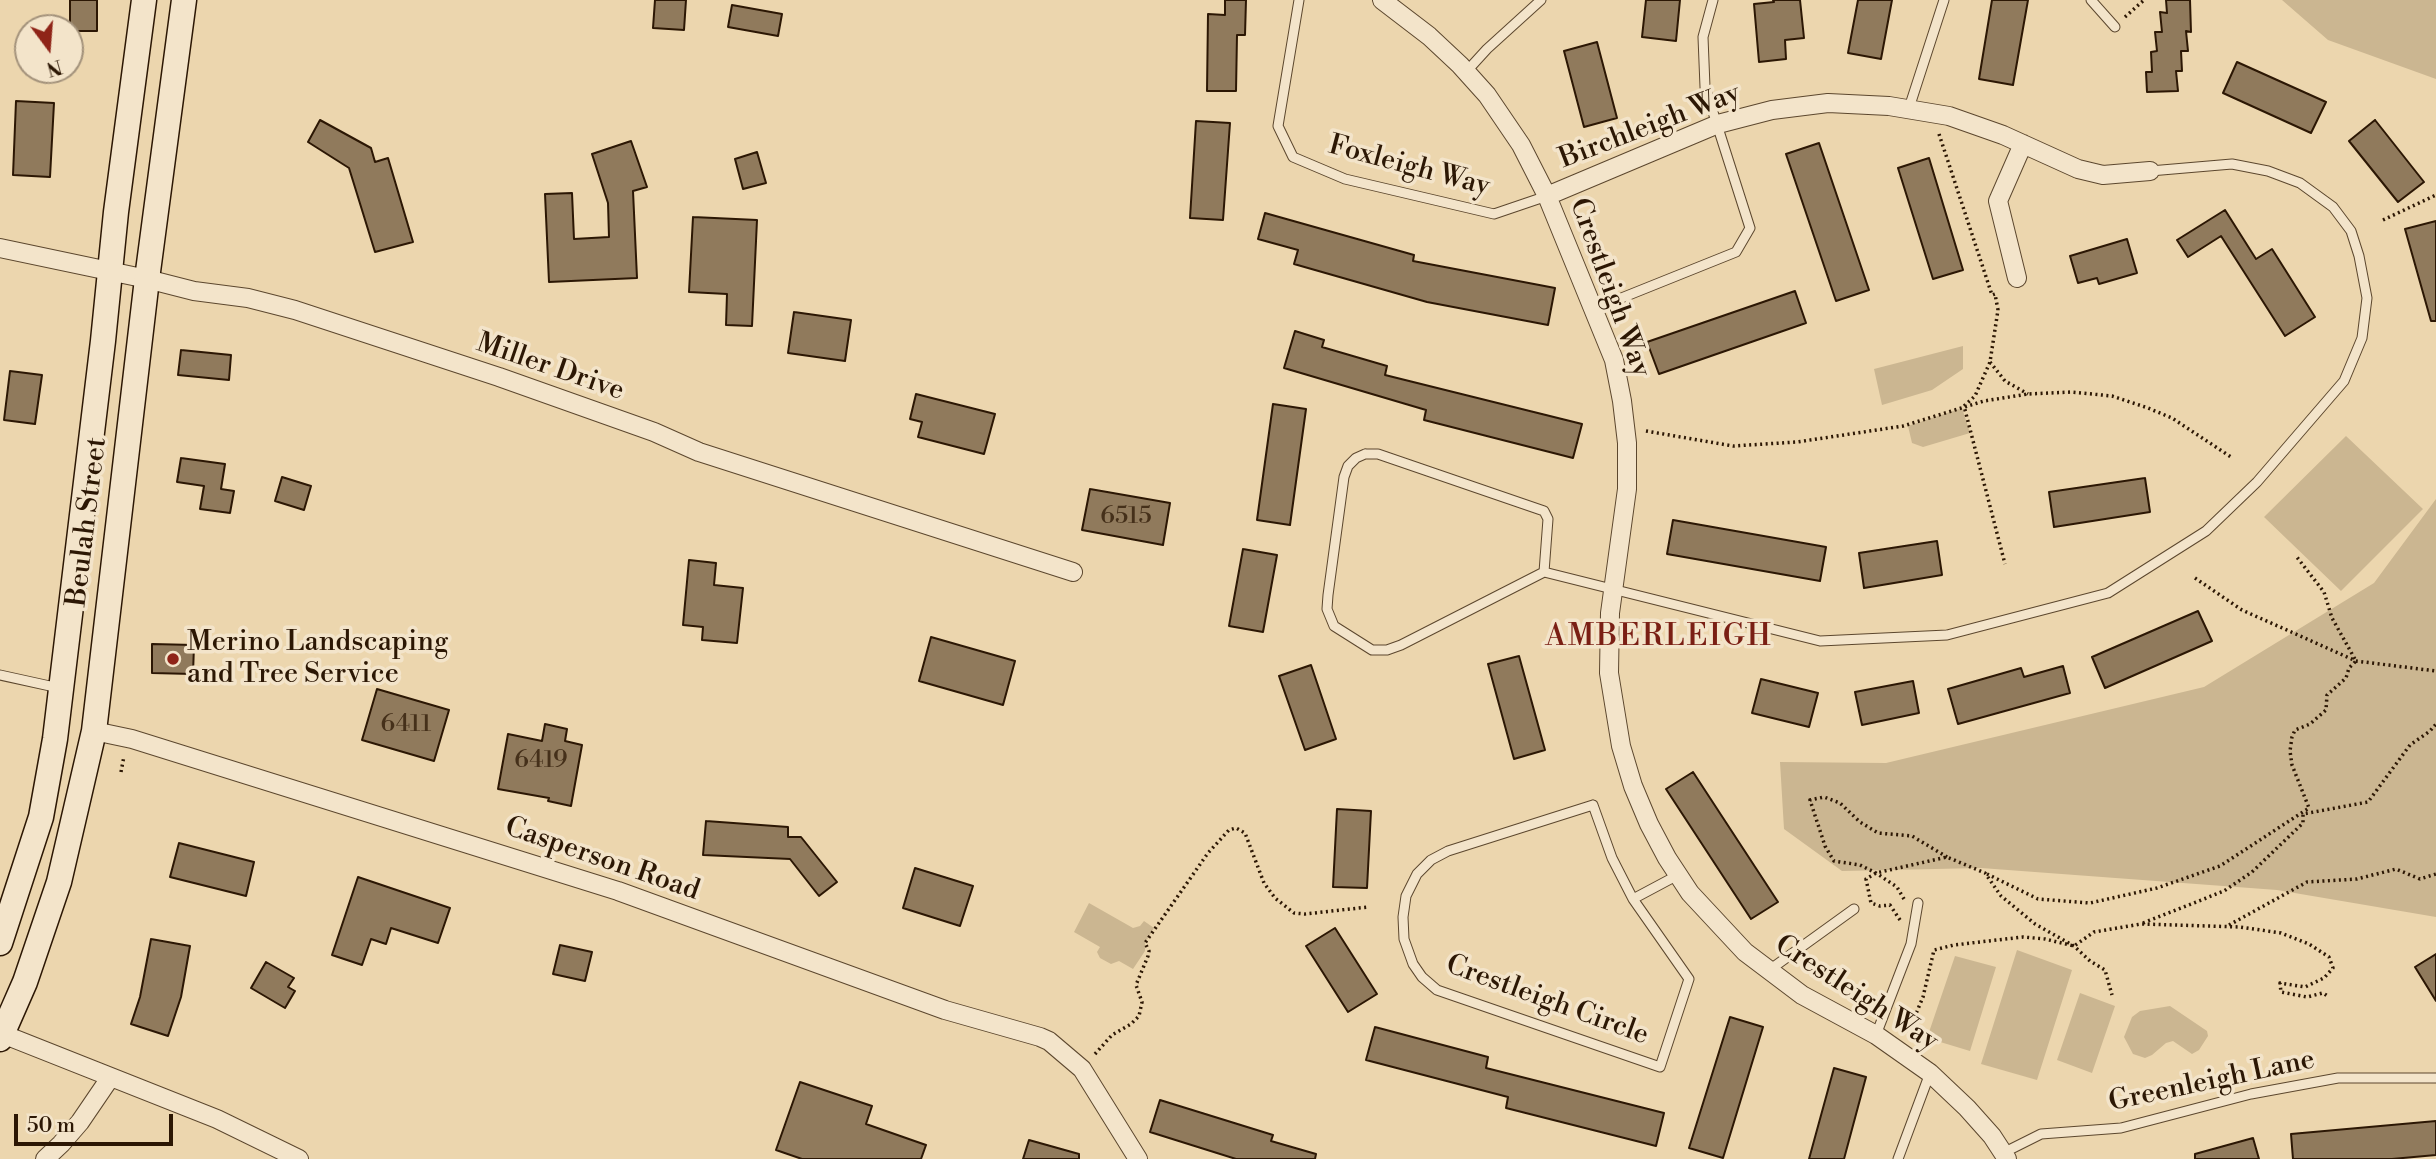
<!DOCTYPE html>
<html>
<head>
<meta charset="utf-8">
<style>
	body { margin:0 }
	#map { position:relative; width:2436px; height:1159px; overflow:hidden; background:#ecd6ae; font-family:"Libre Bodoni",serif }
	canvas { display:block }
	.north { position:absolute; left:14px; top:14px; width:70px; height:70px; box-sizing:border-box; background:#f3e4ca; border:2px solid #a3927b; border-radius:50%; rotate:164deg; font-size:19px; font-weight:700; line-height:28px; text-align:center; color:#2c1704 }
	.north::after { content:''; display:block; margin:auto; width:24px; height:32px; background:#8f2418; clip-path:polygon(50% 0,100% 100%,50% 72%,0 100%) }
	.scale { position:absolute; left:14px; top:1114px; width:159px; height:32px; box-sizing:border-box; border:4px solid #2c1704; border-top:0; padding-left:9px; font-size:21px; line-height:24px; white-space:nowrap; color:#2c1704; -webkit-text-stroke:5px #f3e4ca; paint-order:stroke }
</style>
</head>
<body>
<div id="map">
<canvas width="2436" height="1159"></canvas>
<div class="north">N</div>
<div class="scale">50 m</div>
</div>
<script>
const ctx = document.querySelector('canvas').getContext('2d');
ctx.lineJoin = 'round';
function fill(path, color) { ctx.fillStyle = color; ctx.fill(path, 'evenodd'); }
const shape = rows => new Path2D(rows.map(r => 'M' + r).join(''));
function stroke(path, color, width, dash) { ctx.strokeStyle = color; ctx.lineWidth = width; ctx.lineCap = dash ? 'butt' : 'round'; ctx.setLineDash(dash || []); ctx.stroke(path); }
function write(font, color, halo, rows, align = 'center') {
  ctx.font = font + ' "Libre Bodoni",serif'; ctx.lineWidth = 7; ctx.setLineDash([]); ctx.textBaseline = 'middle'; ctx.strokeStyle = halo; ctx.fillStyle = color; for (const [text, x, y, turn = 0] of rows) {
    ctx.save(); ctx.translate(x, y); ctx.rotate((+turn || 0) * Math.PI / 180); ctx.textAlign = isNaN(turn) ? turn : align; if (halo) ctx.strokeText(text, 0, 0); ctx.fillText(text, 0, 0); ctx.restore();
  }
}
fill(shape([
	[2282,0,2436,0,2436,79,2328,40],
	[1963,346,1963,369,1932,390,1882,405,1874,369],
	[1962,408,1970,433,1923,447,1912,443,1908,426],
	[2346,436,2423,509,2341,591,2264,517],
	[2436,499,2436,917,2277,890,1981,868,1842,871,1784,829,1780,762,1886,763,2204,687,2374,583],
	[1089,903,1133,928,1140,926,1144,921,1154,928,1145,943,1145,951,1133,969,1119,961,1111,964,1100,958,1097,952,1100,947,1074,932],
	[2017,950,2072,970,2037,1080,1981,1064],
	[1955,956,1996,967,1970,1051,1927,1038],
	[2080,993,2115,1006,2092,1073,2057,1060],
	[2170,1006,2207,1031,2208,1036,2199,1050,2192,1054,2173,1041,2166,1043,2152,1055,2145,1058,2133,1054,2124,1037,2132,1017,2140,1011]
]), '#cbb691');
const building = shape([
	[70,0,97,0,97,31,70,31,70,0],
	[655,0,686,0,684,30,653,28,655,0],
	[1225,0,1246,0,1245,35,1237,35,1236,91,1207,91,1208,14,1225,15,1225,0],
	[1646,0,1680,0,1676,41,1642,37,1646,0],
	[1773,0,1800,0,1804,38,1785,40,1786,59,1759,62,1754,4,1774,2,1773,0],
	[1858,0,1892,0,1881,59,1848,53,1858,0],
	[1992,0,2028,0,2013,85,1979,79,1992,0],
	[2166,0,2190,0,2191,32,2186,31,2188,51,2181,51,2182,71,2176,71,2178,91,2147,92,2146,72,2152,72,2151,52,2157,51,2155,32,2162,32,2160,12,2167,13,2166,0],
	[732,5,782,14,778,36,728,27,732,5],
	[1597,42,1617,118,1584,127,1564,51,1597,42],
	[2237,62,2326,102,2311,133,2223,93,2237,62],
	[16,101,54,103,50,177,13,175,16,101],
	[320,120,371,148,375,162,388,158,413,242,375,252,349,168,308,142,320,120],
	[2375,120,2424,182,2398,202,2349,141,2375,120],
	[1196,121,1230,123,1223,220,1190,218,1196,121],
	[631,141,647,187,633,191,637,278,549,282,545,194,572,193,574,239,609,237,608,203,592,154,631,141],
	[1819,143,1869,290,1836,301,1786,154,1819,143],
	[757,152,766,183,743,189,735,159,757,152],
	[1929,158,1963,270,1933,279,1898,168,1929,158],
	[2225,210,2256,259,2272,249,2315,317,2285,336,2221,236,2188,257,2177,240,2225,210],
	[1265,213,1414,255,1413,261,1555,288,1548,325,1427,302,1294,264,1298,250,1258,239,1265,213],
	[693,217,757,220,752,326,726,325,727,294,689,292,693,217],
	[2436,221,2436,321,2431,321,2405,229,2436,221],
	[2127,239,2137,273,2099,284,2097,278,2078,283,2070,256,2127,239],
	[1795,291,1806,323,1659,374,1647,342,1795,291],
	[794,312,851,320,845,361,788,353,794,312],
	[1295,331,1324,340,1322,347,1387,366,1385,375,1582,424,1573,458,1424,420,1426,410,1284,368,1295,331],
	[181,350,231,355,229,380,178,375,181,350],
	[10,371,42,375,35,424,4,420,10,371],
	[916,394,995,414,984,454,918,437,922,422,910,419,916,394],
	[1273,404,1306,409,1290,525,1257,520,1273,404],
	[181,458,225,464,221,489,234,491,230,513,200,509,204,486,177,482,181,458],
	[282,477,311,486,304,510,275,501,282,477],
	[2145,478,2150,512,2054,527,2049,492,2145,478],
	[1090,489,1170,503,1163,545,1082,530,1090,489],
	[1673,520,1826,547,1820,581,1667,554,1673,520],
	[1937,541,1942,575,1864,588,1859,553,1937,541],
	[1243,549,1277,555,1263,632,1229,626,1243,549],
	[689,560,716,563,714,585,743,588,737,643,702,640,703,627,683,625,689,560],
	[2198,611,2212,641,2105,688,2092,657,2198,611],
	[931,637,1015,661,1003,705,919,681,931,637],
	[152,644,194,645,193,674,152,673,152,644],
	[1519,656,1545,750,1514,759,1488,664,1519,656],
	[1311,665,1336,739,1305,750,1279,676,1311,665],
	[2063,666,2070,693,1958,724,1948,689,2021,668,2024,677,2063,666],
	[1761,679,1818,693,1809,727,1752,713,1761,679],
	[1913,681,1919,713,1862,725,1855,692,1913,681],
	[377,689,449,710,434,761,362,740,377,689],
	[545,724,567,729,565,741,582,745,571,806,548,801,549,798,498,789,508,734,542,741,545,724],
	[1693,772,1778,902,1751,919,1666,789,1693,772],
	[1337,809,1371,811,1367,888,1333,887,1337,809],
	[706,821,788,827,788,837,801,837,837,882,819,896,790,859,703,855,706,821],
	[179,843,254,862,246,896,170,877,179,843],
	[915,868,973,886,960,926,903,908,915,868],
	[358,877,450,908,438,943,391,928,386,944,371,939,362,965,332,955,358,877],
	[1335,928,1377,994,1348,1012,1306,946,1335,928],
	[151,939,190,946,181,997,168,1036,131,1024,140,997,151,939],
	[560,945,592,952,585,981,553,974,560,945],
	[2436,954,2436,1001,2415,967,2436,954],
	[266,962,294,978,288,987,295,991,285,1008,251,988,266,962],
	[1730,1017,1763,1027,1723,1158,1689,1148,1730,1017],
	[1375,1027,1488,1057,1486,1068,1664,1113,1656,1146,1506,1108,1508,1097,1366,1060,1375,1027],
	[1834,1068,1866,1077,1844,1159,1809,1159,1834,1068],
	[800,1082,872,1106,866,1124,926,1145,921,1159,802,1159,776,1150,800,1082],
	[1160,1100,1273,1135,1271,1141,1316,1154,1315,1159,1236,1159,1150,1132,1160,1100],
	[2436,1121,2436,1155,2392,1159,2293,1159,2291,1134,2436,1121],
	[2253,1138,2259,1159,2195,1159,2195,1154,2253,1138],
	[1029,1140,1079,1154,1079,1159,1023,1159,1029,1140]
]);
fill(building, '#907a5c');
stroke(building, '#2c1704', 2);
const lane = shape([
	[1299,0,1278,126,1293,157,1345,179,1494,214,1547,196],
	[2091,0,2115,27],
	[1466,72,1487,49,1541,0],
	[1909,108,1944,0],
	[1594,309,1736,252,1750,228,1705,87,1703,37,1713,0],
	[1365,454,1378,454,1544,511,1548,519,1544,572,1401,645,1387,650,1372,650,1334,626,1327,609,1328,595,1344,477,1348,466,1356,458,1365,454],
	[1544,572,1820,641,1947,635,2108,593,2206,531,2257,482,2344,381,2362,338,2367,298,2359,256,2351,231,2333,207,2300,183,2268,171,2232,164,2150,171],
	[0,675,59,688],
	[1593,805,1612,858,1633,899,1689,979,1660,1067,1437,990,1422,977,1413,964,1404,939,1403,917,1406,896,1417,874,1431,860,1448,851,1593,805],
	[1633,899,1678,875],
	[1768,971,1854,909],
	[1876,1035,1911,944,1918,903],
	[2003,1153,2041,1134,2121,1128,2251,1094,2338,1078,2436,1078],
	[1898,1159,1930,1073]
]);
const street = shape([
	[1382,0,1429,36,1460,65,1487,95,1521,145,1547,196,1614,360,1622,401,1627,443,1627,489,1610,613,1609,673,1621,746,1633,786,1649,824,1667,858,1690,893,1745,952,1802,995,1876,1035,1930,1073,1967,1108,1992,1136,2007,1159],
	[1547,196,1718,124,1772,110,1828,103,1889,106,1949,116,2003,135,2078,169,2103,175,2150,171],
	[0,248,147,279,194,291,248,298,295,310,499,377,654,432,699,452,1073,572],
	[2017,278,1998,201,2023,144],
	[94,731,132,739,618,891,945,1010,1040,1037,1049,1041,1082,1069,1138,1159],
	[0,1033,217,1119,299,1159],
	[45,1159,61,1144,80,1122,110,1078]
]);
const secondary = shape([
	[0,943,41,817,55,739,103,341,116,212,144,0],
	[0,1039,25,982,59,882,94,731,147,279,184,0]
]);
stroke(lane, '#5c472e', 11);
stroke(street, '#5c472e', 20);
stroke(secondary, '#2c1704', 27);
stroke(shape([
	[2125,17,2144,0],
	[1939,134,1992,295,1995,294,1998,310,1990,362,1975,396,1964,406,2005,564],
	[2383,220,2436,195],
	[1990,362,2005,381,2028,394],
	[1646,431,1733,446,1797,442,1903,426,1984,401,2028,394,2071,392,2112,396,2148,408,2172,418,2231,457],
	[2195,578,2242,610,2356,661,2436,671],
	[121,772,124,756],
	[1987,874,2038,899,2090,903,2157,888,2220,866,2309,808,2292,765,2290,751,2292,737,2295,730,2310,724,2326,710,2327,695,2346,678,2349,668,2356,661,2332,618,2324,592,2296,556],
	[1904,899,1897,887,1876,873,1860,865,1834,861,1825,846,1810,800,1824,797,1840,803,1860,822,1878,833,1912,836,1947,857],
	[1900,920,1890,905,1880,906,1871,903,1866,879,1876,873,1947,857,1985,873,2001,896,2035,924,2074,946,2090,961,2105,970,2112,995],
	[2143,923,2224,891,2252,872,2303,823,2303,814,2368,802,2410,745,2430,731,2436,724],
	[2229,925,2307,882,2357,879,2396,869,2420,879,2436,874],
	[1908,1033,1923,997,1934,950,1954,945,2023,937,2045,939,2074,946,2094,932,2141,924,2240,927,2281,933,2309,944,2329,957,2333,968,2324,978,2305,987,2280,983,2281,992,2307,997,2323,993,2329,997],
	[1095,1054,1112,1035,1131,1024,1139,1016,1142,1002,1136,985,1148,956,1149,951,1145,943,1208,853,1229,830,1236,828,1245,833,1264,883,1275,898,1294,913,1305,914,1368,907]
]), '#2c1704', 3.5, [2, 3.5]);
stroke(lane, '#f3e4ca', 9);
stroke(street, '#f3e4ca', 18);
stroke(secondary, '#f3e4ca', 24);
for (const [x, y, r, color] of [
	[173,659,7,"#8f2418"]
]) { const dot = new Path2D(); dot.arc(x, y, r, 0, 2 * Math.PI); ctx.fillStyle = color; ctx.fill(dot); stroke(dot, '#f3e4ca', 2.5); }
write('24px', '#45301a', null, [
	["6515",1126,517],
	["6411",406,725],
	["6419",541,761]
]);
write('28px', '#2c1704', '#f3e4ca', [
	["Birchleigh Way",1650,127,-21],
	["Foxleigh Way",1409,167,15],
	["Crestleigh Way",1609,288,70],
	["Miller Drive",550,368,19],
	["Beulah Street",88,522,-83],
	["Casperson Road",602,860,19],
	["Crestleigh Way",1856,994,33],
	["Crestleigh Circle",1547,1001,20],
	["Greenleigh Lane",2212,1082,-12]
]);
write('28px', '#2c1704', '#f3e4ca', [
	["Merino Landscaping",187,643],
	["and Tree Service",187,675]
], 'left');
ctx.letterSpacing = '2px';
write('30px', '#7a1f14', '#f3e4ca', [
	["AMBERLEIGH",1659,638]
]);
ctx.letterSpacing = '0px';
</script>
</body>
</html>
